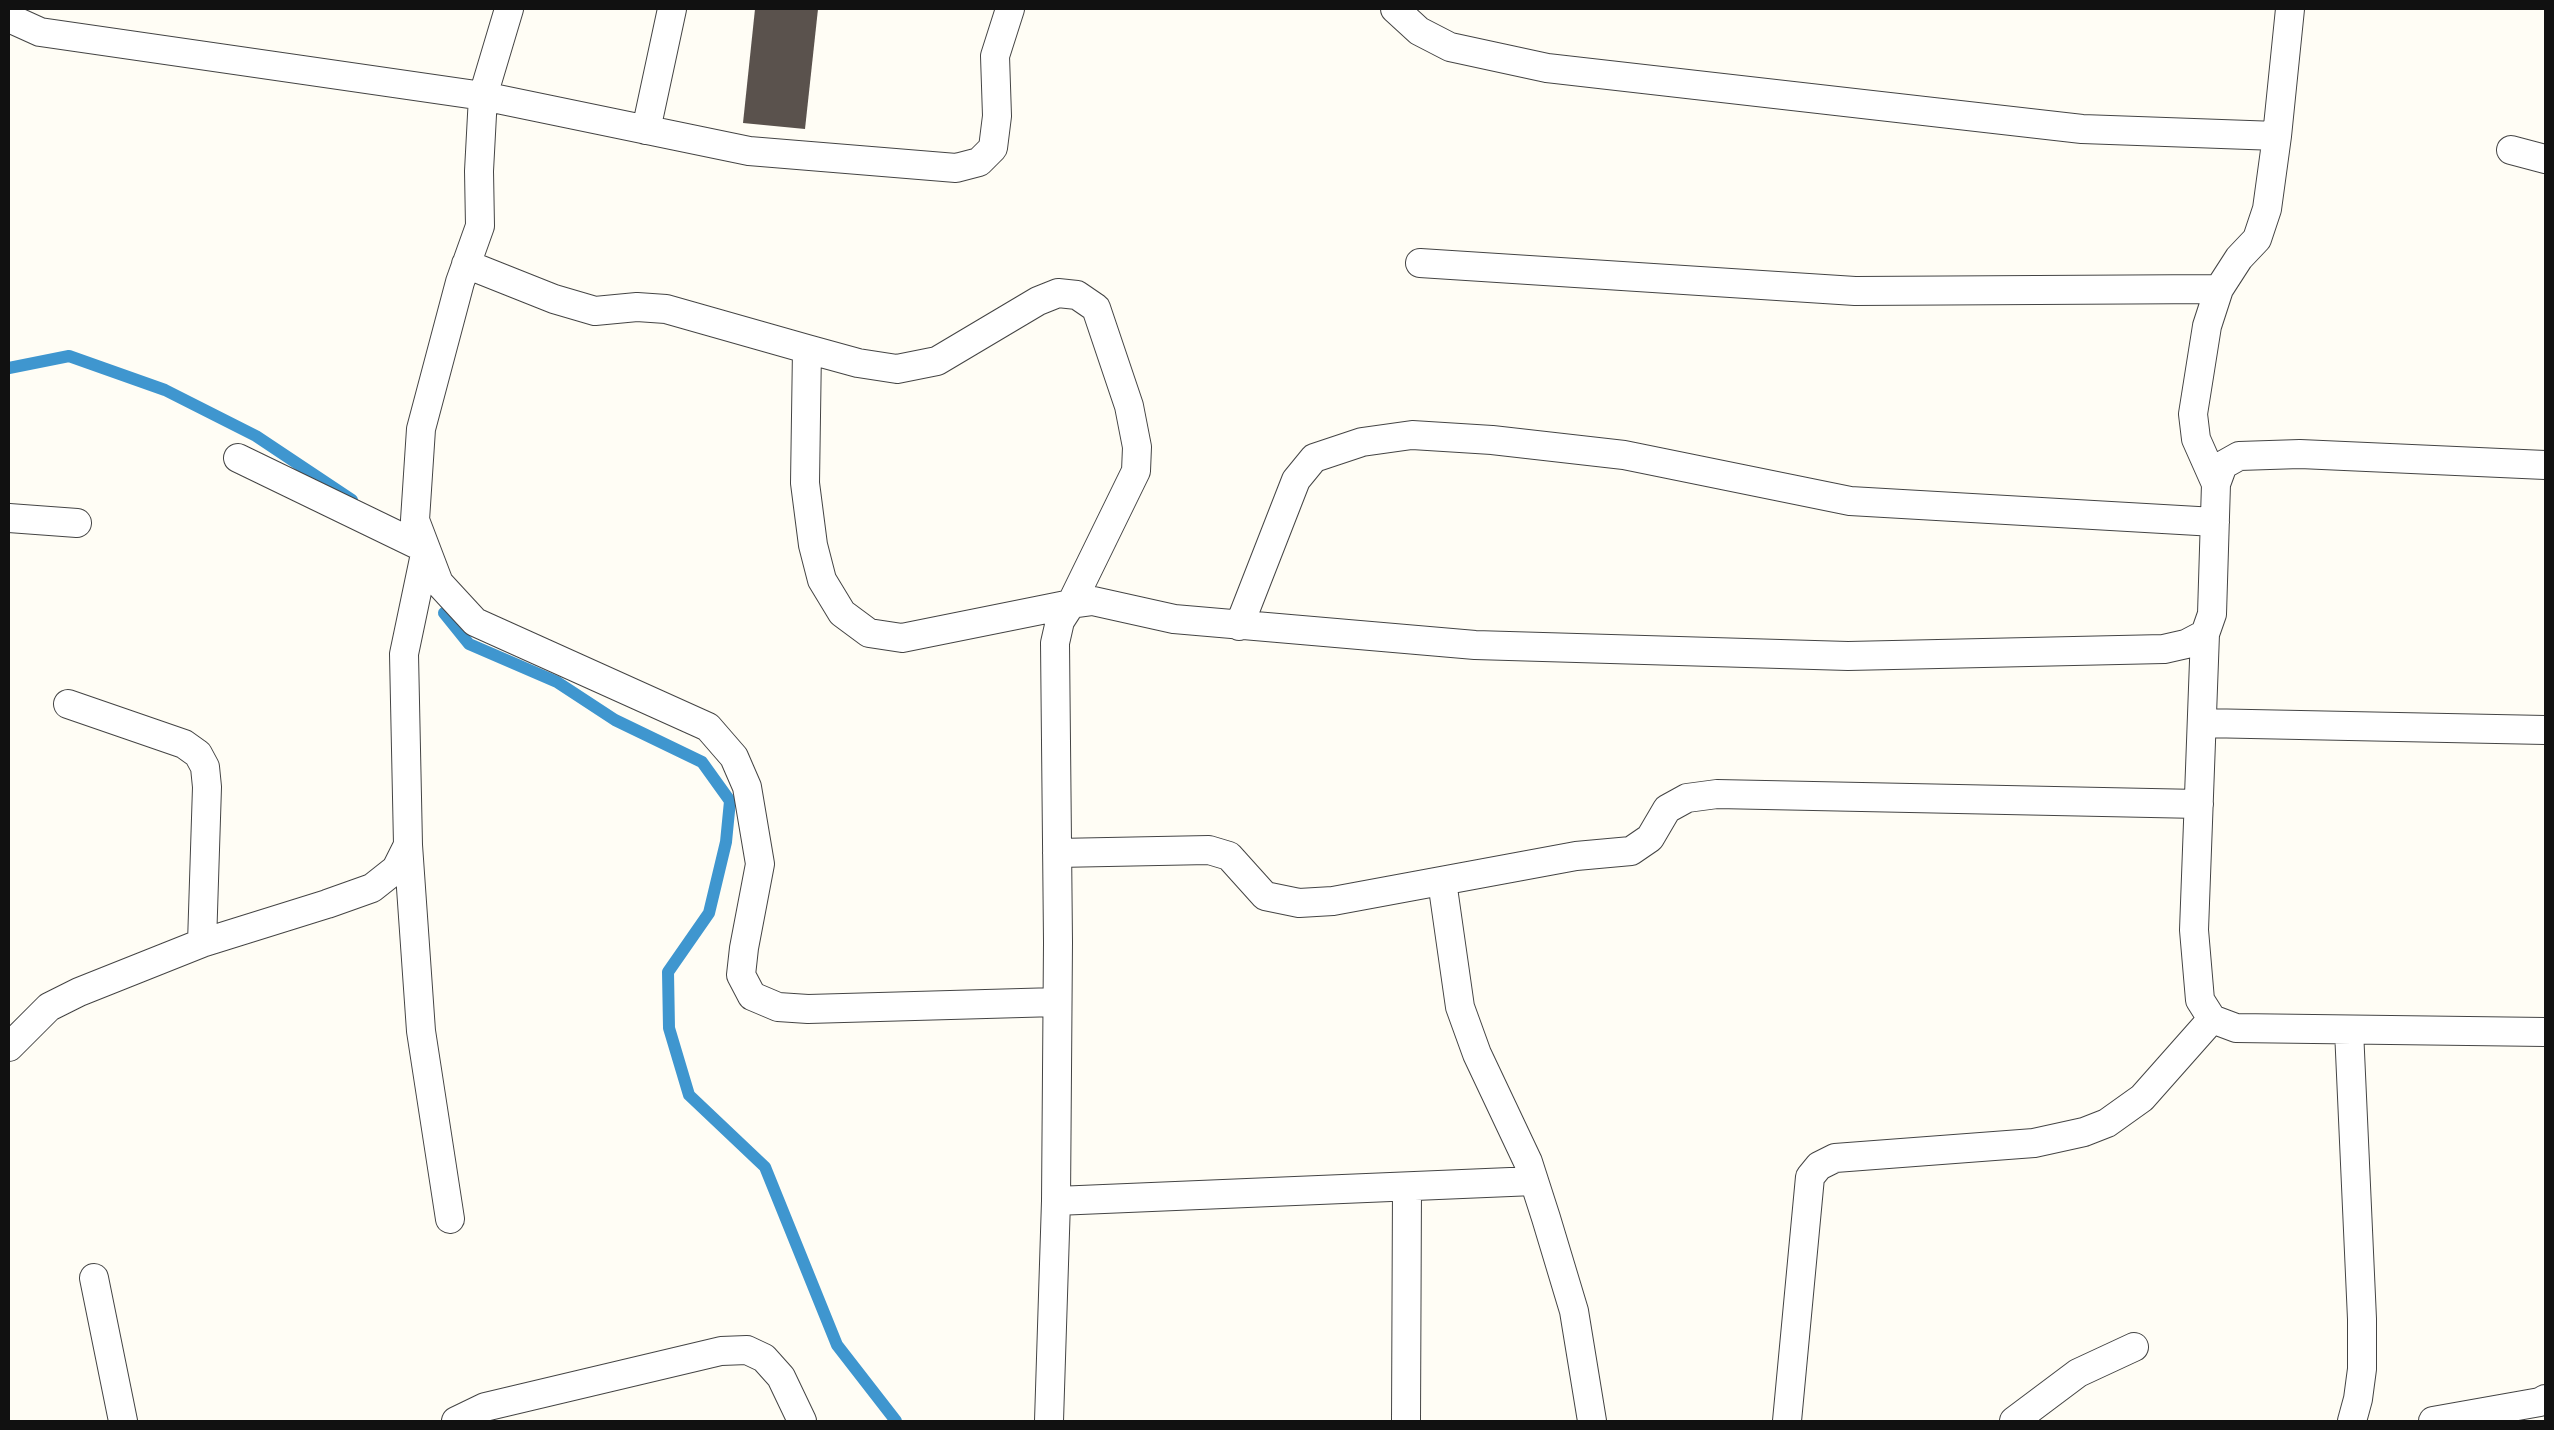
<!DOCTYPE html>
<html>
<head>
<meta charset="utf-8">
<style>
	body { margin:0 }
	#map { position:relative; width:2554px; height:1430px; overflow:hidden; background:#fffdf5; font-family:Merriweather,serif }
	canvas { display:block }
	.frame { position:absolute; inset:0; border:10px solid #111; pointer-events:none }
</style>
</head>
<body>
<div id="map">
<canvas width="2554" height="1430"></canvas>
<div class="frame"></div>
</div>
<script>
const ctx = document.querySelector('canvas').getContext('2d');
ctx.lineJoin = 'round';
const shape = rows => new Path2D(rows.map(r => 'M' + r).join(''));
function stroke(path, color, width, dash) { ctx.strokeStyle = color; ctx.lineWidth = width; ctx.lineCap = dash ? 'butt' : 'round'; ctx.setLineDash(dash || []); ctx.stroke(path); }
function fill(path, color) { ctx.fillStyle = color; ctx.fill(path, 'evenodd'); }
stroke(shape([
	[9,368,69,356,165,390,256,436,352,500],
	[444,613,469,644,557,682,615,720,702,762,730,801,726,842,709,913,668,972,669,1028,689,1095,765,1167,837,1345,896,1421]
]), '#3f96cf', 12);
fill(shape([
	[755,9,818,9,805,129,743,123]
]), '#5a524d');
const street = shape([
	[509,9,483,96,479,171,480,226,460,282,421,429,415,520,439,583,475,622,708,727,734,757,747,787,760,864,744,948,741,975,752,996,778,1007,808,1009,1057,1002],
	[1395,9,1419,31,1450,47,1547,68,2082,129,2277,136],
	[9,18,40,32,483,96,749,151,956,168,979,162,993,148,997,116,995,56,1010,9],
	[646,130,672,9],
	[2511,150,2545,159],
	[1420,263,1855,291,2219,289],
	[466,264,554,299,595,311,637,307,666,309,807,349,858,363,897,369,937,361,1038,301,1058,293,1077,295,1096,308,1129,406,1137,447,1136,471,1071,604,902,638,869,633,842,613,822,580,813,545,805,483,807,349],
	[238,458,426,549,404,654,408,845,421,1031,450,1219],
	[2216,484,2196,439,2193,414,2207,326,2219,289,2239,258,2257,239,2267,209,2277,136,2290,9],
	[9,518,77,523],
	[1239,626,1296,480,1314,458,1362,442,1412,435,1492,440,1624,455,1850,501,2215,522],
	[2205,634,2194,930,2200,1000,2212,1019,2236,1028,2545,1032],
	[68,704,184,744,198,754,205,767,207,787,202,943],
	[2202,723,2545,730],
	[1057,853,1209,850,1229,856,1265,896,1299,903,1333,901,1576,856,1631,851,1650,838,1667,809,1687,798,1717,794,2199,804],
	[1442,881,1460,1007,1477,1054,1528,1162,1546,1218,1574,1311,1592,1421],
	[2349,1030,2362,1319,2362,1369,2358,1399,2352,1421],
	[9,1047,49,1007,79,992,202,943,327,904,372,888,396,869,408,845],
	[1056,1201,1534,1181],
	[94,1278,123,1421],
	[456,1421,485,1407,721,1351,747,1350,764,1358,781,1377,802,1421],
	[1049,1421,1056,1201,1058,942,1055,643,1060,621,1071,604,1093,601,1174,619,1475,645,1848,656,2164,649,2186,644,2205,634,2212,614,2216,484,2223,465,2239,456,2300,454,2545,465],
	[1406,1421,1407,1187],
	[1787,1421,1810,1177,1819,1166,1835,1158,2034,1143,2084,1132,2107,1123,2142,1098,2212,1019],
	[2014,1421,2078,1373,2134,1347],
	[2433,1421,2540,1402,2545,1399]
]);
stroke(street, '#444', 30);
stroke(street, '#fff', 28);
</script>
</body>
</html>
